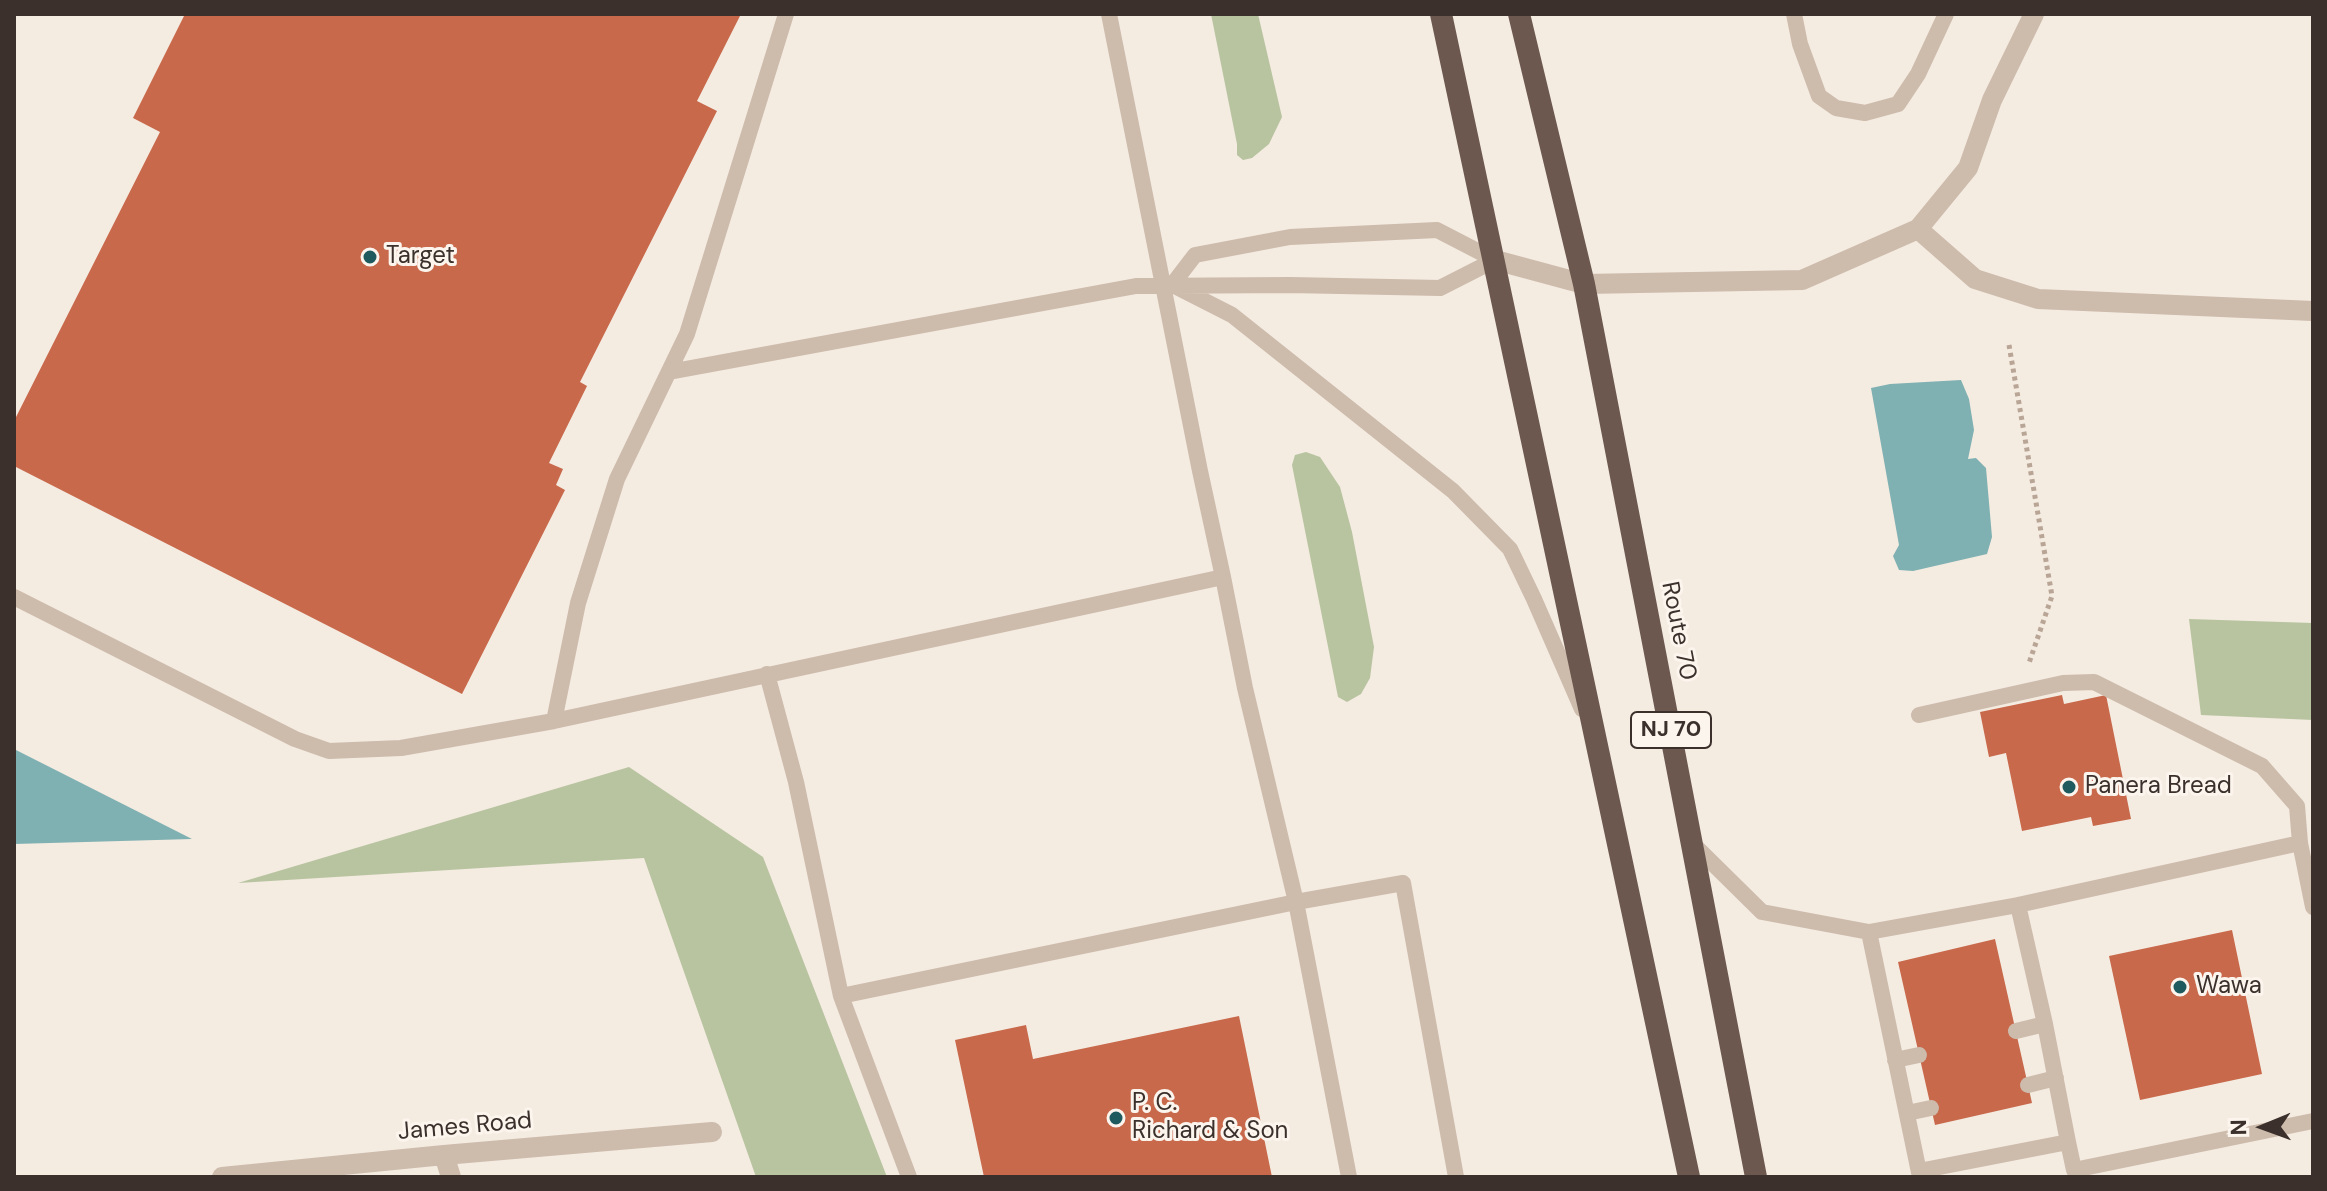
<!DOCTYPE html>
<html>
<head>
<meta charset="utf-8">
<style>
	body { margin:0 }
	#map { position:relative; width:2327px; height:1191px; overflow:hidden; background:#f4ebe1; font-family:"DM Sans",sans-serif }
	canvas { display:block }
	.frame { position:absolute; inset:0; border:16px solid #3b302b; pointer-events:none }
	.north { position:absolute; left:2223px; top:1087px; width:80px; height:80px; -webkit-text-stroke:6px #fbf5ee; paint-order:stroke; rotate:269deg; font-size:22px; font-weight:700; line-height:32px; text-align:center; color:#3b302b }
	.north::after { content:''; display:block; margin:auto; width:28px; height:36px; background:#3b302b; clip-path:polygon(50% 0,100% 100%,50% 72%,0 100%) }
</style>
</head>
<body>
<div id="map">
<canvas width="2327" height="1191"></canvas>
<div class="frame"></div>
<div class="north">N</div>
</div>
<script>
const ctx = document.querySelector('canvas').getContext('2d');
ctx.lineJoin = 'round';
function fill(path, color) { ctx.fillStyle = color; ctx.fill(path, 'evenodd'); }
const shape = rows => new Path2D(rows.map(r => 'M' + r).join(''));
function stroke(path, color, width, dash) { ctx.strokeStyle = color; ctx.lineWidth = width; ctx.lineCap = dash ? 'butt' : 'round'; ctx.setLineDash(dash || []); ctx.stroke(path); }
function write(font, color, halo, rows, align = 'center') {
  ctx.font = font + ' "DM Sans",sans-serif'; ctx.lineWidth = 6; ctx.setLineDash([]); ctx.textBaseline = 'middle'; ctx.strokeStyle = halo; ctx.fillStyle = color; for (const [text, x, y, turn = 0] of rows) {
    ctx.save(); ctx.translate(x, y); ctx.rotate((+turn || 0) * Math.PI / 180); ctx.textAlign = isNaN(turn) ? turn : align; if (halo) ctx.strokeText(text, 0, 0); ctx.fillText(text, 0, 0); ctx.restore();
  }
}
fill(shape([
	[1211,14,1258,14,1282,117,1269,144,1252,158,1243,160,1237,155,1237,144],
	[1306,452,1320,457,1340,487,1352,532,1374,647,1370,678,1361,694,1347,702,1338,697,1292,465,1295,455],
	[2189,619,2313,623,2313,720,2201,715],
	[629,767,763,857,887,1177,756,1177,644,858,238,883]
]), '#b8c4a0');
fill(shape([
	[1961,380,1969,399,1974,430,1968,459,1976,458,1986,468,1992,537,1987,554,1913,571,1899,570,1893,556,1899,545,1871,388,1890,384],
	[14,749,192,839,14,844]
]), '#7fb0b2');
fill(shape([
	[185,14,741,14,697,101,717,111,580,382,587,386,549,463,563,469,556,485,565,490,462,694,14,466,14,421,160,132,133,118],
	[2062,695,2064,704,2106,695,2131,819,2093,826,2091,817,2022,831,2006,753,1989,757,1980,712],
	[2232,930,2262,1074,2140,1100,2109,956],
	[1995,939,2032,1103,1935,1125,1898,962],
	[1239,1016,1272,1177,984,1177,955,1040,1026,1025,1033,1059]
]), '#c8694b');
stroke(shape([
	[2009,345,2052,596,2029,663]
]), '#b9a596', 5, [4, 4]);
stroke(shape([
	[1109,14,1200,471,1223,577,1245,688,1296,902,1349,1177],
	[1794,14,1800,44,1819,96,1836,108,1865,113,1898,104,1918,74,1946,14],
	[1172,285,1195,255,1290,237,1437,230,1495,260],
	[1177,287,1232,315,1453,491,1510,549,1534,599,1582,709],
	[669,372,1136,286,1290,285,1440,288,1495,260],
	[14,597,295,739,329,751,401,748,554,721,578,603,617,479,687,334,786,14],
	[767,674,796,782,841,996,909,1177],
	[1919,715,2063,683,2094,682,2262,766,2297,806,2300,843,2313,907],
	[554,721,1223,577],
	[1692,843,1762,912,1869,932,2018,905,2300,843],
	[2018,905,2045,1024,2068,1142],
	[1869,932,1920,1177],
	[841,996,1296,902,1403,883,1456,1177],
	[2016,1031,2045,1024],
	[1895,1060,1919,1055],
	[2028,1085,2056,1078],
	[1907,1113,1931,1108],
	[1919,1171,2068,1142,2074,1170,2313,1121]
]), '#cdbbac', 16);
stroke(shape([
	[1918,229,1975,279,2038,299,2313,311],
	[444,1155,451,1177],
	[222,1177,444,1155,712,1132]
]), '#cdbbac', 20);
stroke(shape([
	[1495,260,1584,284,1802,280,1918,229,1968,168,1992,100,2034,14]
]), '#cdbbac', 20);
stroke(shape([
	[1441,14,1689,1177],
	[1519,14,1584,284,1756,1177]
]), '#6c584f', 22);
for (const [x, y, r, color] of [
	[370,257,8,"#1f5a5e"],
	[2069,787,8,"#1f5a5e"],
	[2180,987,8,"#1f5a5e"],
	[1116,1118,8,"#1f5a5e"]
]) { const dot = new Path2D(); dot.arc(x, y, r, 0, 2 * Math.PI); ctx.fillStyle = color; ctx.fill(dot); stroke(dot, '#fbf5ee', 3); }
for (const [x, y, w] of [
	[1671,730,80]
]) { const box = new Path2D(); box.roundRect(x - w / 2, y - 18, w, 36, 6); ctx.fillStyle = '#fbf5ee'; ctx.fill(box); stroke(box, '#3b302b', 2); }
write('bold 22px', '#3b302b', null, [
	["NJ 70",1671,730]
]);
write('24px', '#3b302b', '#fbf5ee', [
	["Target",386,257],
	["Panera Bread",2085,787],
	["Wawa",2196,987],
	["P. C.",1132,1104],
	["Richard & Son",1132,1132]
], 'left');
write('24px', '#3b302b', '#fbf5ee', [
	["Route 70",1678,631,79],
	["James Road",465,1127,-5]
]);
</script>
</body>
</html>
